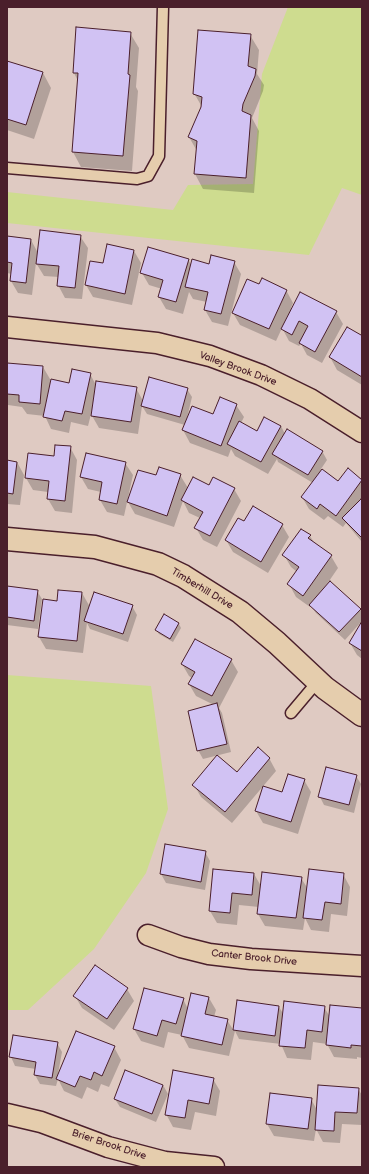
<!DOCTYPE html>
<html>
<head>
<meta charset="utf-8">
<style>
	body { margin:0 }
	#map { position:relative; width:369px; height:1174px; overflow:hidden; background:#dfcac2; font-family:"Balsamiq Sans",sans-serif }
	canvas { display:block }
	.frame { position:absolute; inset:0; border:8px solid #4a1f2b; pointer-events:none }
</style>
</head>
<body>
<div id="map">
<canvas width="369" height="1174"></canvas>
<div class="frame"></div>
</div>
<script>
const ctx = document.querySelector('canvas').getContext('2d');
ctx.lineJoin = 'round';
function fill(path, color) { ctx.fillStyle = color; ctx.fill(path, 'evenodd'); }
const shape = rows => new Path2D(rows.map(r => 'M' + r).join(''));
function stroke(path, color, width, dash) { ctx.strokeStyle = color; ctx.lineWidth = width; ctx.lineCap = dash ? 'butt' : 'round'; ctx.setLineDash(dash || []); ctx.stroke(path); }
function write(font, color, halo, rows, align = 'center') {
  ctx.font = font + ' "Balsamiq Sans",sans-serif'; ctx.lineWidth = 3; ctx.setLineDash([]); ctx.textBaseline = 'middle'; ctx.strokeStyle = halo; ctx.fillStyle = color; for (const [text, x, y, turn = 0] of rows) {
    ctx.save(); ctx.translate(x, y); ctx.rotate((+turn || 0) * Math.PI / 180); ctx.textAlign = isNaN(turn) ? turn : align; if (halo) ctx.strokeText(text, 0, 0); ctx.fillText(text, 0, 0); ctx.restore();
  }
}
fill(shape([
	[288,7,362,7,362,195,342,188,309,255,7,223,7,192,173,210,188,185,253,184,262,74],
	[7,675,151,686,168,809,146,873,94,949,28,1010,7,1010]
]), '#cedc8f');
fill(shape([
	[130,33,139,48,136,87,138,91,132,171,81,167,73,152,78,81,74,73],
	[250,35,259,50,257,74,264,85,263,91,252,118,259,131,254,193,203,189,195,174,197,151,189,137,202,107,194,93],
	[7,62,43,73,51,88,34,139,7,130],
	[80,236,88,248,82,299,65,298,58,285,59,277,44,276,36,263,32,295,18,293,11,281,12,274,7,273,7,237,31,240,38,253],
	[134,251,141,263,132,305,93,297,86,285,104,265],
	[188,259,191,265,234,262,241,274,228,326,212,322,205,310,207,302,193,299,189,292,183,314,166,309,159,297,162,289,149,285,142,273],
	[260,286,286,290,293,303,291,308,292,309,336,312,343,324,322,363,307,355,301,344,299,346,289,341,282,328,276,341,240,325,233,313],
	[362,335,362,385,337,370,330,357],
	[7,364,43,367,50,379,51,388,70,384,90,374,96,385,136,388,143,401,187,389,192,397,187,418,214,416,236,405,244,417,241,423,257,432,281,426,285,434,322,451,327,460,321,469,339,482,348,469,362,480,362,542,346,523,343,527,328,516,324,520,309,509,302,497,313,483,278,462,277,459,268,474,235,456,231,449,228,457,190,443,183,430,185,425,147,414,142,406,138,434,99,428,91,414,88,426,71,422,69,433,51,429,45,416,27,414,22,407,8,405],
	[70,447,77,460,72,513,55,511,48,499,48,492,33,490,26,478],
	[7,461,17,462,24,475,20,505,7,504],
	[125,463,133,475,124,516,107,512,100,500,101,492,88,489,81,477],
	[180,475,188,488,234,489,241,501,217,547,203,540,196,528,200,518,189,513,183,501,174,527,135,514,128,502,156,477],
	[244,523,282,525,289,537,268,573,233,552,226,540],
	[310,536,315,544,331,556,338,568,325,587,360,609,362,613,362,621,345,640,316,613,311,606,310,607,296,597,289,584,297,572,291,567,284,555],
	[7,587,37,591,42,599,38,629,7,625],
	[82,593,90,607,132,606,137,615,128,642,90,629,87,623,83,653,46,649,39,637,58,602],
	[164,615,179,624,181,628,173,642,159,634,156,630],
	[362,623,362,659,357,655,350,643],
	[231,660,238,672,219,708,222,713,231,752,203,759,198,750,214,705,196,696,189,684,192,678,189,676,182,664],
	[269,758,276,771,232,823,201,797,194,785,237,774],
	[356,776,361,784,354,813,324,805,320,797],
	[304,780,311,792,298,834,263,823,256,811],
	[205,852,210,861,205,890,166,883,161,874],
	[254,874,261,886,301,878,308,889,343,874,350,887,347,916,331,914,329,932,311,930,305,918,303,930,265,926,258,914,259,907,239,905,237,925,217,923,210,911],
	[127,989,134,1001,114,1030,82,1008,75,996],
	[209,998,216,1010,214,1017,227,1020,234,1031,238,1002,279,1007,284,1015,324,1007,330,1017,362,1009,362,1058,357,1057,357,1059,334,1057,327,1044,313,1042,311,1060,287,1058,281,1044,239,1039,235,1031,229,1056,189,1048,182,1035,168,1032,164,1048,141,1041,134,1029,183,999,188,1009],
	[57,1043,62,1052,58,1074,114,1047,121,1060,109,1087,101,1084,98,1092,87,1087,82,1099,64,1091,58,1079,56,1086,40,1084,35,1075,36,1069,15,1066,11,1057],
	[213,1079,220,1091,216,1116,195,1112,191,1130,173,1127,166,1114],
	[163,1085,168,1094,156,1122,120,1107,115,1099],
	[358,1089,362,1095,362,1125,342,1124,340,1143,323,1142,316,1129,314,1141,274,1136,267,1124,311,1099,317,1110]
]), '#0003');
const building = shape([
	[76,27,131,32,128,74,130,75,123,156,72,152,78,73,73,73,76,27],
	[198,30,251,34,248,66,256,69,255,76,243,104,242,111,251,115,246,178,194,174,197,141,188,137,201,107,202,97,193,94,198,30],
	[7,61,43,72,26,125,7,119,7,61],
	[40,230,81,235,75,288,57,286,59,266,36,264,40,230],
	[7,236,31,239,26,283,10,281,12,263,7,262,7,236],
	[107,244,134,250,125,294,85,285,90,261,103,263,107,244],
	[148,247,189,259,176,302,158,297,163,280,140,273,148,247],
	[211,255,235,261,221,314,204,310,208,292,185,287,192,259,209,264,211,255],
	[262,278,287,290,269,329,232,313,247,279,259,284,262,278],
	[300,292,337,311,315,352,299,343,308,326,299,321,292,335,281,329,300,292],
	[347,327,361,335,362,334,362,377,329,357,347,327],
	[7,363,43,366,40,404,19,402,19,395,7,394,7,363],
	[72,369,91,373,82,414,65,411,62,421,43,417,51,379,69,383,72,369],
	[149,377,188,388,180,417,141,406,149,377],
	[96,381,137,387,131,422,91,416,96,381],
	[220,397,237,404,221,446,182,430,192,406,213,414,220,397],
	[264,417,281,426,261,462,227,444,239,421,257,431,264,417],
	[287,429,323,451,308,475,272,454,287,429],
	[55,445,71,446,65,501,47,499,49,481,25,478,28,453,54,456,55,445],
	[86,453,126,462,117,504,99,500,102,482,80,477,86,453],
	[7,460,17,462,13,494,7,493,7,460],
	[159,467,181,474,167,516,127,502,138,470,156,475,159,467],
	[348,468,362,480,336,516,320,504,317,509,301,497,322,469,338,481,348,468],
	[193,477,209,485,213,477,235,488,210,536,194,528,203,512,181,500,193,477],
	[361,499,362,500,362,538,342,518,361,499],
	[253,506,283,524,261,562,225,540,238,518,244,521,253,506],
	[301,529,311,535,308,538,332,555,303,596,287,584,299,567,282,555,301,529],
	[330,581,361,609,339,632,309,605,330,581],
	[7,586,38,590,34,621,7,617,7,586],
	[58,590,82,592,77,641,38,637,43,599,57,601,58,590],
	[94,592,133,605,123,634,84,621,94,592],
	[164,614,179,623,170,639,155,630,164,614],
	[362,621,362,651,349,643,362,621],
	[195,639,232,659,212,696,188,684,195,672,181,664,195,639],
	[217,703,227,744,197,751,188,711,217,703],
	[258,747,270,758,225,812,192,785,217,755,237,772,258,747],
	[326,767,357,775,349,805,318,797,326,767],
	[288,774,305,779,291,822,255,811,263,786,282,792,288,774],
	[165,844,206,851,201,882,160,874,165,844],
	[213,869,254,873,252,895,232,893,230,913,209,911,213,869],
	[309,869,344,873,341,904,325,902,322,920,303,918,309,869],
	[262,872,302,877,296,918,257,914,262,872],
	[95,965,128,988,107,1019,73,996,95,965],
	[144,988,184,998,176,1024,162,1020,157,1036,133,1029,144,988],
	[191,993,209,997,205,1014,228,1019,222,1045,181,1036,191,993],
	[237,1000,279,1006,275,1036,233,1030,237,1000],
	[284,1001,325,1006,322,1032,307,1030,305,1048,279,1046,284,1001],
	[330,1005,362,1008,362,1046,351,1045,351,1048,326,1045,330,1005],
	[76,1031,115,1046,102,1076,94,1072,91,1080,80,1076,75,1087,56,1079,76,1031],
	[13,1035,58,1042,52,1078,34,1075,36,1062,9,1057,13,1035],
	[125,1070,163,1085,152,1114,114,1099,125,1070],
	[173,1070,214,1078,209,1104,188,1100,185,1118,165,1115,173,1070],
	[318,1085,359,1088,357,1113,335,1112,334,1131,315,1130,318,1085],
	[270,1093,312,1098,308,1129,266,1124,270,1093]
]);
fill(building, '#d1c2f3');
stroke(building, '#4a1f2b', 1);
const lane = shape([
	[7,168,137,179,148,176,159,156,163,7],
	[291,713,318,681]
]);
const street = shape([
	[7,327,157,343,210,356,261,375,310,399,362,432],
	[148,935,181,947,209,954,251,959,362,966],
	[7,1114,41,1122,108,1147,165,1162,214,1167]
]);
const secondary = shape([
	[7,539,95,547,158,564,183,576,240,612,277,643,325,688,362,715]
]);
stroke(lane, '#4a1f2b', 13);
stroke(street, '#4a1f2b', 23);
stroke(secondary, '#4a1f2b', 25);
stroke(lane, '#e5cdad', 10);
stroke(street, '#e5cdad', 20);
stroke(secondary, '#e5cdad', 22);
write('10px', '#4a1f2b', '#e5cdad', [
	["Valley Brook Drive",238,369,20],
	["Timberhill Drive",202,589,31],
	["Canter Brook Drive",254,958,6],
	["Brier Brook Drive",109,1145,18]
]);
</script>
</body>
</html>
